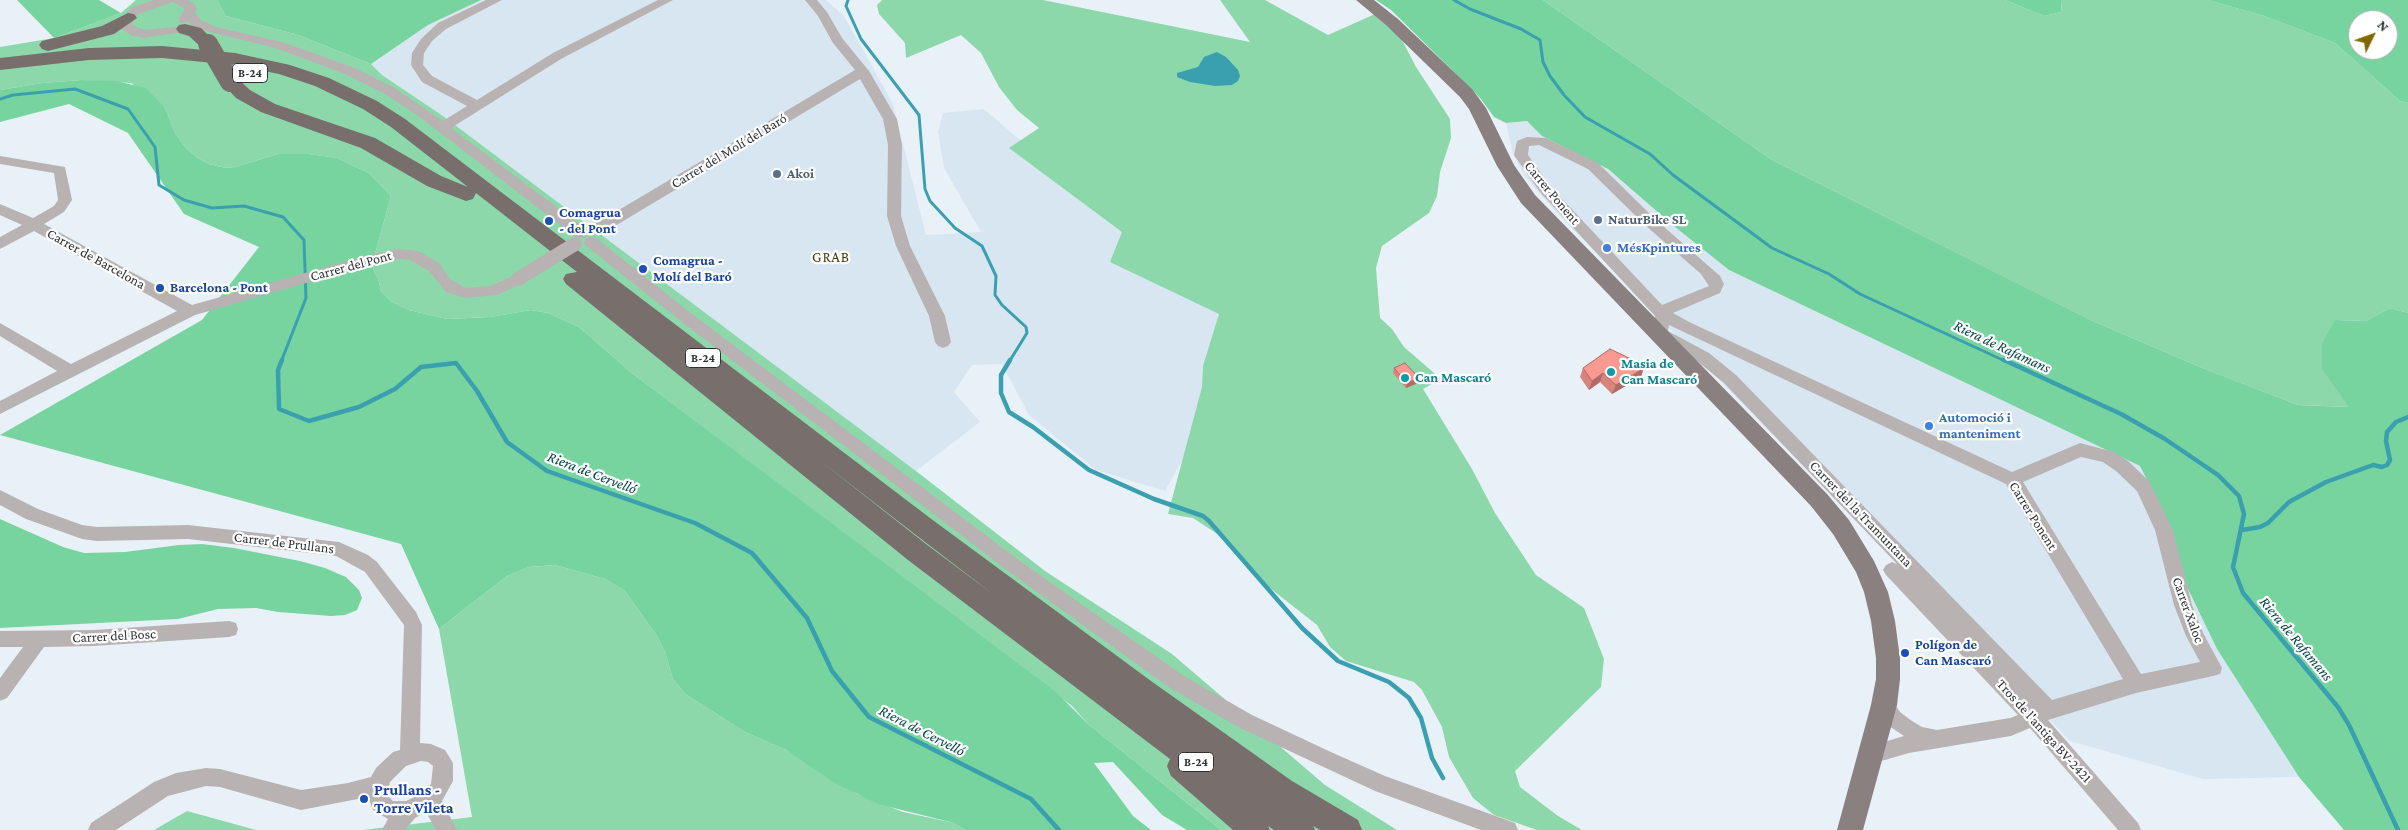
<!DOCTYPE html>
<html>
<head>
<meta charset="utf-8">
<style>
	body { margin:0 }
	#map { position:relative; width:2408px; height:830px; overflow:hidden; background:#e9f1f8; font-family:"Crimson Pro",serif }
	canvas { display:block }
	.north { position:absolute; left:2348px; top:10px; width:50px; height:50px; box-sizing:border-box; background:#fff; border:1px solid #acadae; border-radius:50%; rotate:48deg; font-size:14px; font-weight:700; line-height:20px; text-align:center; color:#2f3235 }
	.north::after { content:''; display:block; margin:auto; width:18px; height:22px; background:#826700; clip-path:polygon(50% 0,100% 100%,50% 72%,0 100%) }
</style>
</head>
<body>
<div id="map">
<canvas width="2408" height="830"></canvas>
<div class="north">N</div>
</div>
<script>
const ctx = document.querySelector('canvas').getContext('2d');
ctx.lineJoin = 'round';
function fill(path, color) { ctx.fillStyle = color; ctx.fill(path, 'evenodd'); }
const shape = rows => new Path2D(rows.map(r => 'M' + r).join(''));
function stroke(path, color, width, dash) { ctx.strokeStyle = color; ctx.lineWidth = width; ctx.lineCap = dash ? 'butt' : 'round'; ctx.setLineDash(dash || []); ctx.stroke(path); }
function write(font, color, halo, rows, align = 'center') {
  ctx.font = font + ' "Crimson Pro",serif'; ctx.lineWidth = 4.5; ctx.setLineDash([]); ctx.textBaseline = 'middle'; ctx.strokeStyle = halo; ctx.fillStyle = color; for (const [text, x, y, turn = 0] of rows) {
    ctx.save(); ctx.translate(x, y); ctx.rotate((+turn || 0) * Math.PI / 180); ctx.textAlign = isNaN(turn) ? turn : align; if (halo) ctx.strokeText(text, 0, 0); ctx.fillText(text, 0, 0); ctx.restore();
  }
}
fill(shape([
	[481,0,826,0,844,16,893,104,926,235,981,232,944,168,938,132,943,113,984,109,1130,235,1231,316,1202,426,1165,491,1096,470,1029,415,1002,364,972,365,954,392,980,422,916,471,443,116,382,75,371,64,428,25],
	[1527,121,1543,137,1606,168,1675,227,1729,270,2140,466,2170,526,2179,571,2217,649,2299,777,2203,779,2070,741,1553,209,1525,177,1513,154,1506,123]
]), '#d8e6f2');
fill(shape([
	[136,0,217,0,226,16,298,35,371,64,382,75,443,116,916,471,1045,571,1172,654,1325,785,1397,830,1221,830,1088,724,1072,706,633,374,579,327,548,313,531,310,490,317,447,319,409,310,392,302,381,291,378,278,374,272,373,261,391,196,369,173,337,158,309,154,278,154,235,167,226,168,209,164,196,157,186,148,175,133,165,108,131,83,82,80,42,83,0,90,0,47,54,38,121,13],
	[882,0,1043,0,1250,42,1220,0,1265,0,1328,35,1375,14,1401,38,1416,67,1450,119,1451,138,1440,172,1437,196,1429,213,1382,246,1376,268,1380,318,1392,329,1404,347,1441,379,1423,389,1472,469,1495,513,1536,575,1584,608,1604,659,1601,687,1515,771,1520,787,1558,816,1582,830,1537,830,1494,815,1473,798,1449,757,1442,727,1422,690,1414,682,1346,661,1330,647,1317,625,1252,574,1225,539,1193,518,1168,514,1202,387,1203,366,1219,314,1110,262,1122,232,1009,148,1039,128,1017,110,999,87,981,53,961,35,906,58,905,43,879,14,877,5],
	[1543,0,2005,0,2044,16,2061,12,2062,0,2208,0,2264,16,2335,43,2400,101,2408,103,2408,313,2390,308,2366,321,2335,320,2349,407,2298,405,2200,367,2095,322,1772,160],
	[555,565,605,579,625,591,657,636,665,652,673,679,685,694,745,732,786,750,857,794,903,812,954,823,965,830,363,830,472,817,439,629,507,576,529,567],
	[187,811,256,830,154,830]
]), '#8cd8aa');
fill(shape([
	[17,0,99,0,121,13,54,38],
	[217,0,481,0,428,25,371,64,298,35,226,16],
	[1376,0,1543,0,1772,160,2095,322,2200,367,2298,405,2349,407,2322,369,2322,344,2335,320,2366,321,2390,308,2408,313,2408,830,2344,830,2299,777,2217,649,2187,587,2170,526,2140,466,1729,270,1675,227,1608,169,1542,136,1527,121,1506,123,1494,117,1481,99,1449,67,1391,10],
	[2005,0,2062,0,2061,12,2044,16],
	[2208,0,2408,0,2408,103,2400,101,2335,43,2264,16],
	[2358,20,2388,20,2388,50,2358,50],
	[82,80,116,81,146,88,165,108,175,133,186,148,196,157,209,164,226,168,235,167,278,154,309,154,337,158,369,173,391,196,373,261,374,272,378,278,381,291,392,302,409,310,447,319,490,317,531,310,548,313,579,327,633,374,1056,692,1088,724,1221,830,1187,830,1162,815,1113,762,1094,763,1133,816,1151,830,965,830,954,823,878,804,835,783,786,750,745,732,685,694,673,679,665,652,657,636,625,591,605,579,555,565,529,567,507,576,439,629,401,544,0,435,202,320,259,247,184,214,128,133,69,104,0,122,0,90,42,83],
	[0,519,63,547,84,553,125,552,179,545,202,544,234,548,300,561,325,568,346,577,359,590,362,598,357,610,345,615,331,616,278,612,256,608,218,609,178,619,0,628]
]), '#77d49e');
fill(shape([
	[1217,52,1226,57,1238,70,1240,76,1238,81,1232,85,1215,86,1190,82,1177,77,1177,73,1198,67,1204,57]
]), '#3aa0af');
stroke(shape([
	[848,0,846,6,861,39,919,115,925,189,930,201,955,228,982,246,996,276,995,295,1002,305,1026,327,1027,333,1009,362],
	[1454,0,1470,9,1521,29,1540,40,1543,62,1550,76,1564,95,1585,117,1650,154,1673,175,1772,248,1829,274,1860,294,2007,362],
	[0,99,13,95,75,89,128,109,155,147,159,185,184,200,212,208,244,206,283,217,304,240,306,298,281,362]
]), '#3aa0af', 3);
stroke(shape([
	[282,360,278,370,279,409,309,421,359,407,395,389,421,367,456,363,477,391,507,442,547,471,695,523,752,553,807,618,832,671,869,717,1031,799,1059,830],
	[1010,360,1001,375,1001,393,1009,412,1033,427,1089,470,1154,499,1203,516,1209,521,1302,628,1338,661,1389,682,1409,698,1421,718,1432,758,1443,778],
	[2004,360,2121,414,2165,439,2218,475,2239,496,2244,514,2233,567,2243,593,2338,707,2349,725,2398,830],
	[2242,530,2260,527,2268,523,2289,502,2326,482,2373,465,2382,467,2387,465,2390,460,2386,441,2387,432,2396,422,2408,417]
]), '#3aa0af', 4.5);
fill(shape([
	[153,0,188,0,195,5,197,9,195,13,201,20,216,27,282,42,355,68,393,87,443,121,467,106,422,82,411,65,412,53,421,39,438,23,486,0,502,0,446,29,432,41,424,53,423,65,432,76,477,100,553,53,658,0,673,0,561,59,451,128,586,229,588,233,586,237,581,238,576,237,417,115,383,93,345,74,275,48,202,30,197,33,176,33,144,38,132,36,122,29,120,26,122,18,131,8,153,0],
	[173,2,185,9,178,20,180,23,189,22,192,25,144,30,132,25,134,19,139,14,173,2],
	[805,0,817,0,827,12,842,38,869,71,897,119,902,145,901,216,910,246,945,316,951,342,948,346,943,348,938,346,935,342,929,316,896,246,887,216,888,145,883,119,860,79,600,235,590,235,588,231,590,227,855,70,833,43,818,16,805,0],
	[1527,137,1546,138,1598,163,1655,219,1720,276,1724,284,1720,293,1673,313,1689,322,2012,472,2080,443,2114,452,2128,461,2149,481,2173,530,2192,605,2203,633,2222,668,2220,674,2213,676,2136,693,2048,720,2138,823,2141,830,2118,830,2030,728,2011,736,1909,753,1871,764,1864,762,1861,755,1864,748,1904,736,1886,724,1877,711,1874,705,1877,699,1884,696,1891,699,1900,712,1912,721,1922,727,1937,730,2010,718,2018,715,1886,575,1883,570,1886,565,1892,562,1897,564,1724,383,1697,361,1655,338,1652,334,1655,316,1540,192,1514,155,1517,141,1527,137],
	[1539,145,1588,169,1645,225,1701,274,1709,286,1662,305,1550,186,1528,155,1529,146,1539,145],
	[1669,325,2006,484,2123,679,2052,700,1736,375,1709,353,1668,331,1669,325],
	[2081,457,2103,462,2116,471,2137,491,2155,530,2174,605,2186,636,2200,662,2141,674,2023,482,2081,457],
	[0,156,65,167,72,200,64,212,44,224,192,305,365,256,399,249,418,251,439,263,450,279,466,288,490,286,518,274,523,275,525,279,523,283,497,295,465,298,446,292,429,271,410,260,399,259,365,266,195,315,0,414,0,401,57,371,0,336,0,323,71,364,177,311,34,231,0,249,0,237,22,225,0,215,0,204,33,218,54,206,58,200,54,173,0,164,0,156],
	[591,237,596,238,692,314,1024,564,1184,676,1252,715,1333,753,1385,776,1515,823,1518,830,1481,830,1375,791,1238,727,1170,688,1012,574,682,322,586,246,584,242,586,238,591,237],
	[0,490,38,509,82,525,97,527,188,525,339,542,368,555,377,562,416,612,422,625,420,743,431,744,445,750,453,763,453,781,442,801,457,830,436,830,426,812,415,818,405,830,382,830,388,819,373,810,368,797,301,810,220,787,206,786,168,796,116,830,88,830,91,823,154,782,176,773,206,768,220,769,301,790,348,783,371,777,376,768,393,752,400,750,404,625,365,572,336,556,188,539,97,541,82,539,26,519,0,505,0,490],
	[421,761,428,762,433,766,431,784,423,793,406,801,393,801,387,795,390,782,406,766,421,761],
	[229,621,236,623,238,629,236,635,229,637,94,646,44,647,7,698,0,701,0,678,23,647,0,647,0,631,94,630,229,621]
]), '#b8b3b2');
fill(shape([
	[1356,0,1374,0,1398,19,1472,89,1486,108,1514,165,1535,195,1827,494,1849,520,1874,561,1888,592,1895,621,1900,658,1900,679,1897,705,1863,830,1837,830,1871,705,1876,679,1876,658,1871,621,1864,592,1856,572,1833,534,1811,506,1521,203,1497,166,1469,109,1460,97,1386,25,1356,0]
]), '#89807f');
fill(shape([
	[128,13,134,14,137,18,114,34,48,51,42,49,39,45,42,41,102,26,128,13],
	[185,24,201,28,217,44,214,48,202,48,189,36,179,33,176,29,179,25,185,24],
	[162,46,235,53,290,65,329,78,377,101,405,119,930,518,1151,681,1292,781,1358,820,1362,830,1320,830,1313,826,1315,830,1274,830,1268,826,1270,830,1233,830,1171,776,1167,766,1170,759,908,560,566,284,563,279,566,274,577,272,476,193,473,199,466,201,427,186,361,148,261,112,236,98,221,82,223,78,230,76,237,78,250,90,275,104,375,138,441,176,468,187,391,127,363,109,315,86,279,74,235,65,162,58,89,60,0,70,0,58,89,48,162,46],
	[818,459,912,532,994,595,926,544,818,459]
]), '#786e6c');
stroke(shape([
	[518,279,575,244]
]), '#b8b3b2', 14);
stroke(shape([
	[208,44,230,82]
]), '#786e6c', 20);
fill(shape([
	[1394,368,1418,383,1406,388,1393,373],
	[1583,368,1641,377,1612,394,1600,382,1589,390,1580,377]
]), '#d7847c');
fill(shape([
	[1644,368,1641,377,1612,394,1616,385],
	[1603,373,1600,382,1589,390,1592,381],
	[1419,378,1418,383,1406,388,1407,383]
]), '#af6b65');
const building = shape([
	[1610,349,1631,359,1644,368,1616,385,1603,373,1592,381,1583,368,1610,349],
	[1405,363,1419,378,1407,383,1394,368,1405,363]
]);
fill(building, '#fa9990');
stroke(building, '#af6b65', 1);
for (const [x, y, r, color] of [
	[777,174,5,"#5c6f8a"],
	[1598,220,5,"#5c6f8a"],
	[549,221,5,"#1a4fb4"],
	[1607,248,5,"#3f7fe0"],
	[643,269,5,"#1a4fb4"],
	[160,288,5,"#1a4fb4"],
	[1611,372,5,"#0f9aa8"],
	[1405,378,5,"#0f9aa8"],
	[1929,426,5,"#3f7fe0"],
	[1905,653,5,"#1a4fb4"],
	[364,799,5,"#1a4fb4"]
]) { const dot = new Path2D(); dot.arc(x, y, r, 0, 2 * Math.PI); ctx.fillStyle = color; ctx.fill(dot); stroke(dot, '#fff', 2); }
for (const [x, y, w] of [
	[250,73,35],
	[703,358,35],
	[1196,762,35]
]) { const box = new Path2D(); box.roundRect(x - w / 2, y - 9.5, w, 19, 4); ctx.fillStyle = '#fff'; ctx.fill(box); stroke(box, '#2f3235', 1); }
write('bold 12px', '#2f3235', null, [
	["B-24",250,73],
	["B-24",703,358],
	["B-24",1196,762]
]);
write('14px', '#2f3235', '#fff', [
	["Carrer del Molí del Baró",729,151,-31],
	["Carrer Ponent",1552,193,50],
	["Carrer de Barcelona",96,259,29],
	["Carrer del Pont",351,266,-15],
	["Carrer del la Tramuntana",1861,514,46],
	["Carrer Ponent",2033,516,58],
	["Carrer de Prullans",284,543,7],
	["Carrer Xaloc",2188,610,70],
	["Carrer del Bosc",114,636,-3],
	["Tros de l'antiga BV-2421",2044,731,48]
]);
write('bold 14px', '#4e5e75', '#fff', [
	["Akoi",787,174],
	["NaturBike SL",1608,220]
], 'left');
write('bold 14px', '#164399', '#fff', [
	["Comagrua",559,213],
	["- del Pont",559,229],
	["Comagrua -",653,261],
	["Molí del Baró",653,277],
	["Barcelona - Pont",170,288],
	["Polígon de",1915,645],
	["Can Mascaró",1915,661]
], 'left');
write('bold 14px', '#366cbe', '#fff', [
	["MésKpintures",1617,248],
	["Automoció i",1939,418],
	["manteniment",1939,434]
], 'left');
write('bold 14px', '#0d838f', '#fff', [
	["Masia de",1621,364],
	["Can Mascaró",1621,380],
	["Can Mascaró",1415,378]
], 'left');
ctx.letterSpacing = '1px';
write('15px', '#4b3e16', '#fff', [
	["GRAB",831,257]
]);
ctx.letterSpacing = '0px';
write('italic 15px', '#003f47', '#fff', [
	["Riera de Rafamans",2002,347,25],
	["Riera de Cervelló",592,473,21],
	["Riera de Rafamans",2296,639,50],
	["Riera de Cervelló",922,731,27]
]);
write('bold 16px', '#164399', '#fff', [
	["Prullans -",374,790],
	["Torre Vileta",374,808]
], 'left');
</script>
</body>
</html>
